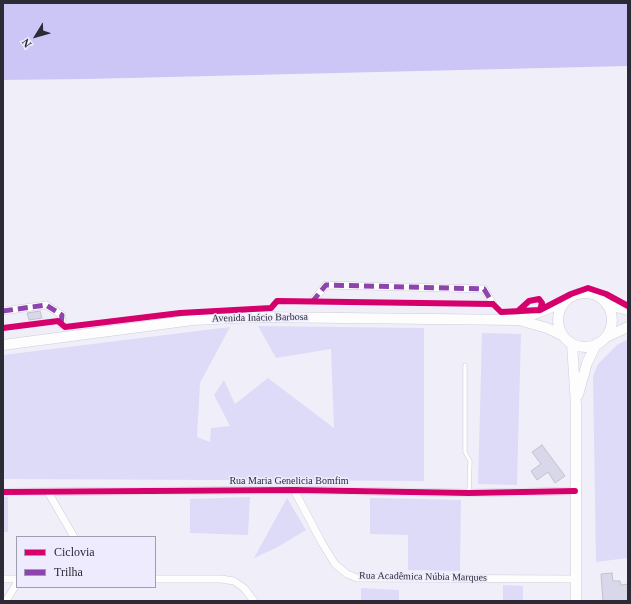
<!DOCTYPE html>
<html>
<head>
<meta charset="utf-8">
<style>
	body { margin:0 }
	#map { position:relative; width:631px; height:604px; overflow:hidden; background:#f0eff9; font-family:Georgia,serif }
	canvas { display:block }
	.frame { position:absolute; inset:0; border:4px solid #2b2a35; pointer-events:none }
	.legend { position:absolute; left:16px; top:536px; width:140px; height:52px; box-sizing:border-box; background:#edebfd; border:1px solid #9f9ead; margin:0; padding:5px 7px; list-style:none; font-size:12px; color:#2b2a35 }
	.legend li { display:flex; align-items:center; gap:8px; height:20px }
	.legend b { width:20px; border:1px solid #9f9ead }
	.north { position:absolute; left:16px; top:16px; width:40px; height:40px; -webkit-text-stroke:3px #edebfd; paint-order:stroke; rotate:233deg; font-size:11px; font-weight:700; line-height:16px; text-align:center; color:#2b2a35 }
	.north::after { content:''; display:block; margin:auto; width:14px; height:18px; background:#2b2a35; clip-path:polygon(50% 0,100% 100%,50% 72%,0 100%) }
</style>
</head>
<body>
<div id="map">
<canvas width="631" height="604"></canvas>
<div class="frame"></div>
<ul class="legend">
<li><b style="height:5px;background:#d6006c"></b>Ciclovia</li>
<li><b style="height:5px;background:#8e44ad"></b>Trilha</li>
</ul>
<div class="north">N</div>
</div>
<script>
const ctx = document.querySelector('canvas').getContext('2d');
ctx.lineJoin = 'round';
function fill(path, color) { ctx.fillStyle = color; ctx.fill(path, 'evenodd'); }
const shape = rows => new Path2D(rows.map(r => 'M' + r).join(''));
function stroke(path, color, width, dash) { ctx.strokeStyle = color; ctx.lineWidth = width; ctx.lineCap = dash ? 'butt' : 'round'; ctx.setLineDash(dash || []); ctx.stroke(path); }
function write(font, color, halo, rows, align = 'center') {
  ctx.font = font + ' Georgia,serif'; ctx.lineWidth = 3; ctx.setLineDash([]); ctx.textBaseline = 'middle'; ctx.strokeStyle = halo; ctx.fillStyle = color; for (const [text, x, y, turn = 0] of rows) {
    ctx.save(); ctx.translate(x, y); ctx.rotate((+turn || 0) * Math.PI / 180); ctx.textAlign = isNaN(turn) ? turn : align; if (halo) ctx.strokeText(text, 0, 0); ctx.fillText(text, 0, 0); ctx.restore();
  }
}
fill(shape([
	[258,326,424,328,424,481,3,479,3,355,230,327,200,383,197,437,210,442,211,428,230,426,214,395,224,380,235,404,268,378,334,428,331,349,276,358],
	[482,333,521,334,517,485,478,484],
	[628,339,628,558,596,562,593,376,598,364,617,345],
	[3,496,8,497,8,532,3,532],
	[250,497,248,535,190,533,190,499],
	[287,498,306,530,276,548,254,558],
	[370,498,461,500,460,571,408,570,408,535,370,534],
	[503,585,523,586,523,601,503,601],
	[361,588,399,590,399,601,361,601]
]), '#dedbf8');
fill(shape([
	[3,3,628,3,628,66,87,79,3,80]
]), '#ccc6f6');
const building = shape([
	[40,311,42,318,29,320,27,313,40,311],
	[542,445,565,476,555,483,548,472,537,480,531,471,541,464,532,452,542,445],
	[612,573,613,581,620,581,621,585,628,584,628,601,603,601,601,574,612,573]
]);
fill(building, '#d9d7ea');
stroke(building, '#c2c1ca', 1);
const lane = shape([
	[465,365,465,452,470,461,469,493]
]);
const street = shape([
	[312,302,326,285,484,289,493,304],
	[3,311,46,305,62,315,61,324],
	[294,490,322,543,335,564,347,574,357,578,575,579],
	[3,492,294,490,469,493,575,491],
	[48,492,74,537],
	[3,579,17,579],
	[155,579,221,579,234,581,244,588,254,601],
	[6,601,17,583]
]);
const secondary = shape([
	'558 320a27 27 0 1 1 54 0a27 27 0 1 1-54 0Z',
	[607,305,628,310],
	[519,320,564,302],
	[606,337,628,327],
	[572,344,576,405,576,601],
	[3,345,193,320,256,317,519,320,547,328,562,335],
	[578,395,587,363,596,344]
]);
stroke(lane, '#cdccd6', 4.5);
stroke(street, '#cdccd6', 8);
stroke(secondary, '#cdccd6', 11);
stroke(lane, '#fdfdfe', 3.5);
stroke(street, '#fdfdfe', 7);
stroke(secondary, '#fdfdfe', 10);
stroke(shape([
	[312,302,326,285,484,289,493,304],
	[3,311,46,305,62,315,61,324]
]), '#8e44ad', 5, [10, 5]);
stroke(shape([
	[540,310,571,294,588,288,606,294,628,306],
	[3,328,58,321,65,327,180,313,271,308,277,301,493,304,501,312,540,310,542,303,539,299,529,301,518,311],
	[3,492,294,490,469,493,575,491]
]), '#d6006c', 6);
write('10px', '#2b2a35', '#edebfd', [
	["Avenida Inácio Barbosa",260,318,-1],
	["Rua Maria Genelicia Bomfim",289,481],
	["Rua Acadêmica Núbia Marques",423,577,1]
]);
</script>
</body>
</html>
